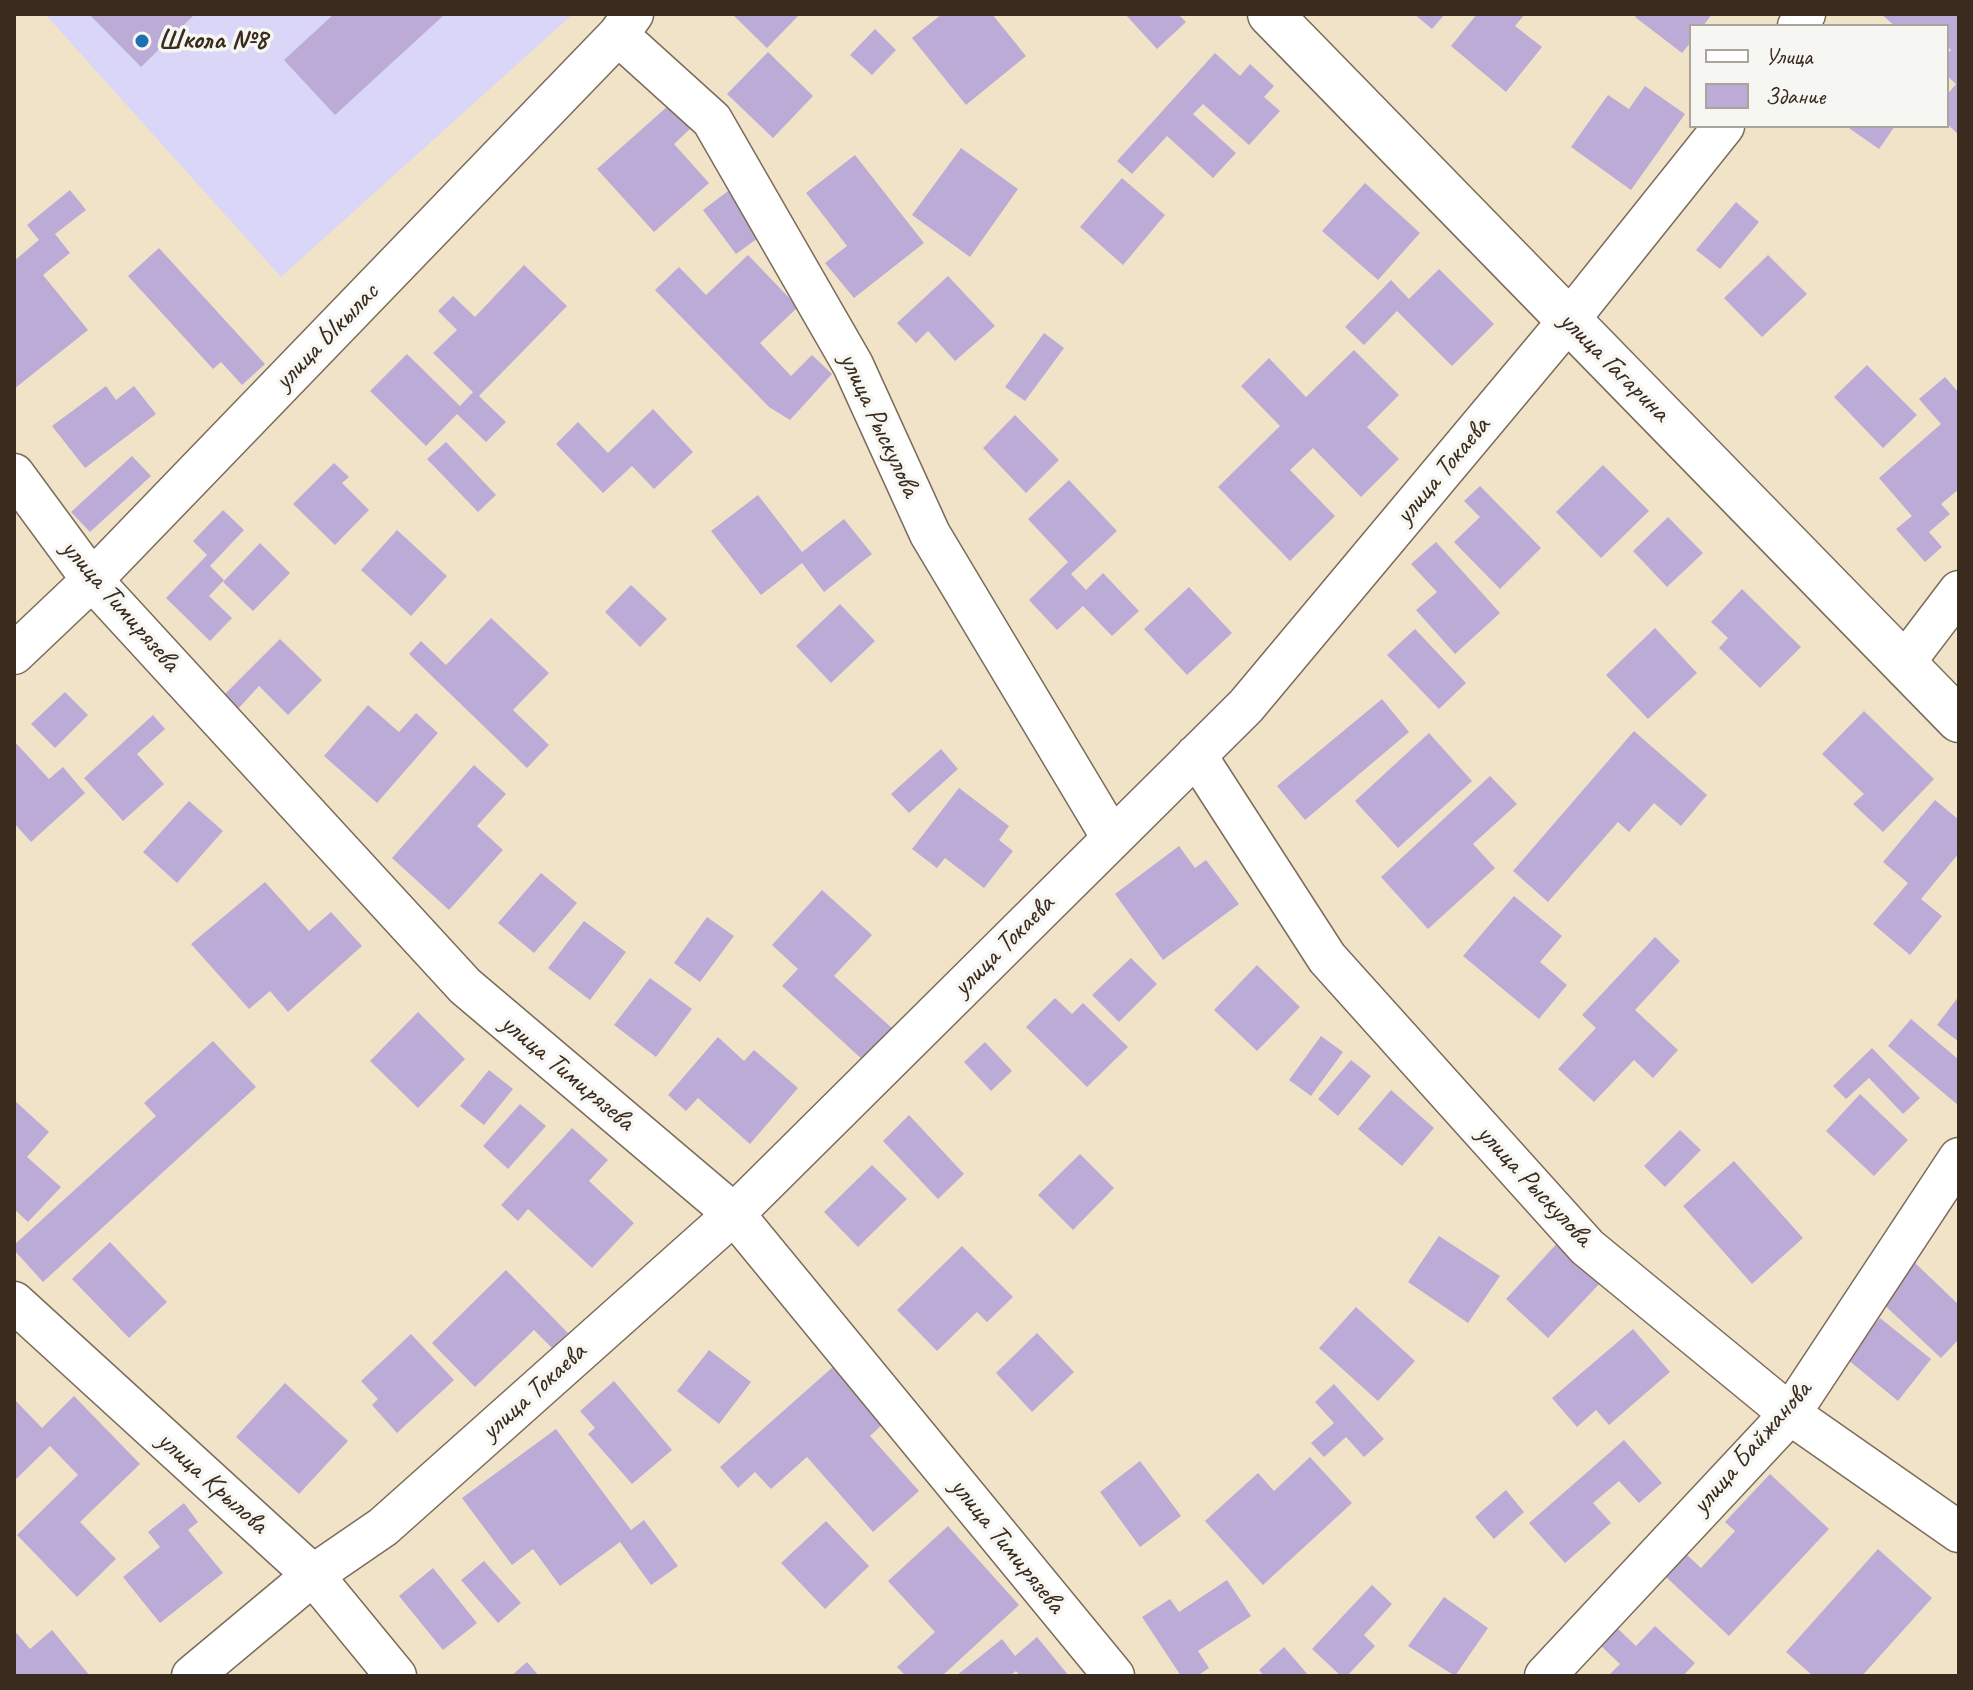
<!DOCTYPE html>
<html>
<head>
<meta charset="utf-8">
<style>
	body { margin:0 }
	#map { position:relative; width:1973px; height:1690px; overflow:hidden; background:#f1e3c8; font-family:Caveat,sans-serif }
	canvas { display:block }
	.frame { position:absolute; inset:0; border:16px solid #3b2a1e; pointer-events:none }
	.legend { position:absolute; left:1689px; top:24px; width:260px; height:104px; box-sizing:border-box; background:#f6f6f2; border:2px solid #aba49d; margin:0; padding:10px 14px; list-style:none; font-size:24px; color:#3b2a1e }
	.legend li { display:flex; align-items:center; gap:16px; height:40px }
	.legend b { width:40px; border:2px solid #aba49d }
</style>
</head>
<body>
<div id="map">
<canvas width="1973" height="1690"></canvas>
<div class="frame"></div>
<ul class="legend">
<li><b style="height:10px;background:#fff"></b>Улица</li>
<li><b style="height:22px;background:#bcabd7"></b>Здание</li>
</ul>
</div>
<script>
const ctx = document.querySelector('canvas').getContext('2d');
ctx.lineJoin = 'round';
function fill(path, color) { ctx.fillStyle = color; ctx.fill(path, 'evenodd'); }
const shape = rows => new Path2D(rows.map(r => 'M' + r).join(''));
function stroke(path, color, width, dash) { ctx.strokeStyle = color; ctx.lineWidth = width; ctx.lineCap = dash ? 'butt' : 'round'; ctx.setLineDash(dash || []); ctx.stroke(path); }
function write(font, color, halo, rows, align = 'center') {
  ctx.font = font + ' Caveat,sans-serif'; ctx.lineWidth = 7; ctx.setLineDash([]); ctx.textBaseline = 'middle'; ctx.strokeStyle = halo; ctx.fillStyle = color; for (const [text, x, y, turn = 0] of rows) {
    ctx.save(); ctx.translate(x, y); ctx.rotate((+turn || 0) * Math.PI / 180); ctx.textAlign = isNaN(turn) ? turn : align; if (halo) ctx.strokeText(text, 0, 0); ctx.fillText(text, 0, 0); ctx.restore();
  }
}
fill(shape([
	[45,14,573,14,281,277]
]), '#d9d6f7');
fill(shape([
	[89,14,195,14,141,67],
	[334,14,445,14,335,115,284,60],
	[732,14,800,14,767,48],
	[942,14,992,14,1026,56,966,105,912,38],
	[1125,14,1178,14,1186,22,1157,49],
	[1414,14,1445,14,1432,29],
	[1477,14,1525,14,1515,26,1542,47,1506,92,1451,46],
	[1637,14,1712,14,1703,26,1691,26,1691,42,1682,53,1635,17],
	[1881,14,1959,14,1959,135,1947,124,1947,95,1956,84,1947,76,1947,55,1951,50,1947,46,1947,26,1895,26],
	[875,29,896,50,872,75,850,55],
	[768,52,813,96,773,138,727,94],
	[1215,53,1240,76,1250,64,1274,86,1264,97,1280,111,1249,145,1203,104,1193,114,1236,153,1213,178,1167,136,1132,174,1117,161],
	[1645,86,1685,114,1631,190,1571,147,1608,95,1629,109],
	[669,105,690,129,674,144,709,183,654,232,597,169],
	[1846,126,1895,126,1879,149],
	[961,148,1018,189,970,257,912,215],
	[855,155,924,243,854,298,825,263,847,246,806,193],
	[1122,178,1165,215,1123,265,1080,227],
	[1365,183,1420,233,1378,280,1322,231],
	[732,188,765,233,736,254,703,210],
	[70,190,86,210,55,234,70,253,43,275,88,330,14,389,14,261,39,240,27,225],
	[1736,202,1759,222,1720,269,1696,250],
	[159,248,265,364,242,385,221,362,213,369,128,276],
	[748,255,798,307,760,343,791,376,812,355,832,374,790,420,769,407,655,290,679,267,706,295],
	[1768,255,1807,294,1762,337,1724,298],
	[524,265,567,306,479,396,506,422,486,442,457,414,426,446,370,391,407,354,460,406,473,392,433,353,457,330,438,311,453,296,475,317],
	[1439,269,1494,324,1452,366,1397,311,1364,345,1345,327,1391,280,1409,299],
	[948,276,995,326,955,361,928,331,916,343,897,323],
	[1044,333,1064,348,1025,401,1005,387],
	[1354,350,1399,395,1367,427,1399,459,1361,497,1313,448,1290,470,1335,516,1290,561,1218,487,1280,426,1241,386,1269,358,1306,397],
	[1867,365,1917,415,1883,448,1834,397],
	[1945,377,1959,393,1959,489,1941,504,1950,514,1929,532,1942,547,1925,562,1896,529,1912,516,1879,478,1941,424,1919,399],
	[106,386,116,400,134,386,156,414,85,468,52,426],
	[653,409,693,452,654,489,632,466,603,493,556,444,578,422,608,453],
	[1015,415,1059,460,1026,493,983,448],
	[446,442,496,495,478,512,427,459],
	[132,456,151,476,90,532,71,512],
	[334,463,349,477,342,483,369,510,335,545,293,504],
	[1603,465,1649,511,1601,558,1556,512],
	[1069,480,1117,531,1071,574,1086,590,1103,573,1139,611,1112,636,1083,606,1057,630,1029,600,1068,562,1028,519],
	[1480,486,1541,548,1500,589,1454,542,1480,517,1464,501],
	[758,495,802,552,844,519,872,554,824,592,802,563,761,595,711,531],
	[223,510,244,530,210,566,224,580,209,596,232,618,210,641,166,598,207,555,193,541],
	[1668,517,1703,553,1667,587,1633,551],
	[397,530,447,576,411,616,361,570],
	[1436,542,1500,613,1455,654,1416,610,1437,592,1411,564],
	[260,543,290,573,253,611,223,582],
	[631,585,667,619,640,647,605,612],
	[1189,587,1232,633,1187,675,1144,629],
	[1742,589,1801,647,1760,688,1719,648,1728,638,1711,622],
	[840,604,875,641,831,683,796,646],
	[491,618,549,673,513,710,549,745,527,768,409,654,421,641,446,665],
	[1655,628,1697,673,1648,719,1606,675],
	[1415,629,1466,683,1439,709,1387,655],
	[280,639,322,680,288,715,259,686,237,710,223,696],
	[65,692,88,715,55,748,31,724],
	[1382,699,1409,732,1305,820,1277,786],
	[368,705,399,732,416,713,438,733,377,803,324,756],
	[1864,711,1934,779,1883,832,1853,804,1864,794,1822,754],
	[153,715,165,729,137,754,164,784,123,821,84,778],
	[1634,731,1707,795,1681,826,1654,803,1629,832,1618,822,1548,902,1513,871],
	[1429,733,1472,781,1398,848,1355,801],
	[14,741,49,779,63,767,85,793,31,842,14,823],
	[941,749,958,769,909,813,891,794],
	[474,765,506,794,477,826,503,850,449,910,392,858],
	[1490,776,1517,804,1473,844,1495,868,1428,929,1381,877],
	[959,788,1009,826,999,840,1013,851,984,888,945,858,937,868,912,849],
	[1935,800,1959,820,1959,853,1921,899,1942,916,1910,955,1873,924,1908,883,1883,862],
	[189,801,223,831,177,883,143,852],
	[1179,846,1195,868,1206,860,1239,904,1163,960,1115,894],
	[541,873,577,903,534,953,498,923],
	[265,882,309,931,331,912,362,946,288,1012,270,991,249,1009,191,944],
	[822,890,872,935,834,976,893,1029,864,1061,782,986,798,969,772,945],
	[1514,896,1562,936,1540,962,1567,985,1539,1019,1463,956],
	[707,917,734,936,700,982,674,963],
	[584,921,626,952,590,1000,548,968],
	[1655,937,1680,961,1635,1010,1678,1050,1653,1078,1634,1060,1594,1102,1558,1069,1596,1028,1582,1015],
	[1131,958,1157,984,1119,1022,1092,995],
	[1257,965,1300,1007,1257,1051,1214,1010],
	[650,978,692,1009,656,1057,614,1025],
	[1959,996,1959,1042,1937,1025],
	[1055,998,1072,1014,1083,1003,1128,1047,1087,1087,1026,1027],
	[418,1012,465,1059,418,1108,370,1061],
	[1911,1019,1959,1060,1959,1106,1888,1046],
	[1321,1036,1343,1052,1311,1096,1289,1080],
	[718,1037,744,1061,754,1050,798,1088,750,1144,698,1098,686,1111,668,1095],
	[213,1041,256,1087,43,1282,14,1250,14,1245,156,1116,144,1103],
	[985,1042,1012,1071,991,1091,964,1062],
	[1872,1048,1920,1098,1903,1114,1869,1078,1846,1099,1833,1086],
	[1351,1060,1371,1076,1338,1116,1318,1099],
	[489,1070,513,1089,484,1125,460,1106],
	[1391,1090,1434,1128,1402,1166,1358,1129],
	[1860,1094,1908,1140,1874,1176,1826,1131],
	[14,1100,49,1132,27,1157,61,1187,28,1222,14,1209],
	[520,1104,546,1126,508,1169,483,1146],
	[909,1115,964,1174,938,1199,883,1141],
	[572,1128,608,1160,589,1181,634,1223,592,1268,528,1209,518,1221,501,1205],
	[1680,1130,1701,1150,1665,1187,1644,1166],
	[1080,1154,1114,1188,1073,1230,1038,1195],
	[1734,1161,1803,1238,1752,1284,1683,1206],
	[872,1165,907,1199,858,1247,824,1212],
	[1439,1236,1500,1276,1468,1323,1408,1282],
	[1561,1239,1604,1279,1548,1338,1506,1299],
	[110,1242,167,1302,129,1338,72,1279],
	[962,1246,1013,1297,987,1322,977,1312,937,1351,897,1310],
	[1914,1262,1959,1305,1959,1339,1941,1358,1879,1300],
	[506,1270,568,1333,552,1348,534,1330,475,1387,432,1343],
	[1356,1307,1415,1361,1378,1401,1319,1348],
	[1880,1318,1931,1359,1898,1401,1847,1359],
	[1633,1329,1670,1372,1609,1425,1596,1410,1577,1427,1552,1398],
	[1037,1333,1074,1372,1032,1412,996,1373],
	[411,1334,454,1380,397,1433,372,1405,378,1399,361,1381],
	[709,1350,751,1382,719,1424,677,1391],
	[834,1366,884,1423,870,1436,919,1491,873,1532,807,1457,771,1489,755,1472,738,1488,720,1467],
	[614,1381,672,1450,632,1484,588,1434,595,1428,580,1411],
	[285,1383,348,1441,299,1494,236,1437],
	[1334,1384,1384,1439,1364,1457,1346,1437,1324,1457,1311,1443,1334,1423,1315,1402],
	[74,1396,140,1464,80,1522,116,1559,77,1597,17,1535,78,1475,50,1446,14,1481,14,1399,42,1428],
	[556,1429,631,1530,644,1520,678,1566,651,1585,620,1542,560,1586,533,1549,512,1565,462,1498],
	[1624,1440,1662,1483,1639,1503,1619,1481,1593,1503,1611,1523,1565,1563,1529,1523],
	[1310,1457,1352,1503,1263,1585,1205,1521,1258,1473,1274,1491],
	[1140,1461,1181,1516,1140,1547,1100,1492],
	[1770,1474,1829,1529,1729,1636,1665,1576,1686,1554,1701,1568,1735,1531,1725,1522],
	[1506,1490,1524,1512,1494,1539,1475,1517],
	[184,1503,198,1522,188,1530,223,1573,160,1623,123,1577,160,1547,148,1532],
	[826,1521,869,1566,825,1609,781,1563],
	[948,1526,1019,1605,942,1676,906,1676,897,1667,935,1632,888,1581],
	[1878,1549,1932,1598,1862,1676,1813,1676,1786,1652],
	[484,1561,521,1603,498,1623,461,1580],
	[433,1568,477,1623,443,1650,399,1596],
	[1227,1580,1251,1616,1198,1651,1209,1668,1197,1676,1181,1676,1142,1617,1170,1599,1179,1612],
	[1372,1585,1392,1604,1364,1635,1375,1646,1347,1676,1341,1676,1312,1649],
	[1444,1597,1488,1628,1455,1676,1408,1646],
	[1655,1626,1695,1663,1683,1676,1608,1676,1620,1664,1600,1645,1616,1627,1636,1646],
	[14,1630,30,1649,52,1630,90,1676,17,1676,14,1672],
	[1037,1637,1069,1676,1020,1676,1016,1671,1010,1676,956,1676,1002,1639,1015,1656],
	[1284,1647,1309,1676,1264,1676,1259,1670],
	[527,1662,539,1676,511,1676]
]), '#bcabd7');
const street = shape([
	[1798,26,1805,14],
	[618,35,712,120,853,365,930,534,1112,838],
	[14,474,92,580,465,986,734,1214,1114,1676],
	[14,654,92,580,618,35,633,14],
	[1905,662,1959,591],
	[1196,755,1327,958,1587,1247,1790,1414,1959,1532],
	[14,1302,313,1575,396,1676],
	[192,1676,313,1575,383,1527,734,1214,1246,706,1568,321,1724,126],
	[1545,1676,1790,1414,1959,1158]
]);
const secondary = shape([
	[1270,14,1959,720]
]);
stroke(street, '#7b6b5a', 43);
stroke(secondary, '#7b6b5a', 47);
stroke(street, '#fff', 40);
stroke(secondary, '#fff', 44);
for (const [x, y, r, color] of [
	[142,41,8,"#1f6fb2"]
]) { const dot = new Path2D(); dot.arc(x, y, r, 0, 2 * Math.PI); ctx.fillStyle = color; ctx.fill(dot); stroke(dot, '#f6f6f2', 3); }
write('bold 28px', '#3b2a1e', '#f6f6f2', [
	["Школа №8",158,41]
], 'left');
write('28px', '#3b2a1e', '#f6f6f2', [
	["улица Ыкылас",327,337,-46],
	["улица Гагарина",1614,367,45],
	["улица Рыскулова",879,425,65],
	["улица Токаева",1443,471,-50],
	["улица Тимирязева",120,606,49],
	["улица Токаева",1004,946,-45],
	["улица Тимирязева",567,1073,40],
	["улица Рыскулова",1534,1186,47],
	["улица Токаева",534,1392,-42],
	["улица Байжанова",1752,1448,-49],
	["улица Крылова",212,1483,42],
	["улица Тимирязева",1007,1546,51]
]);
</script>
</body>
</html>
